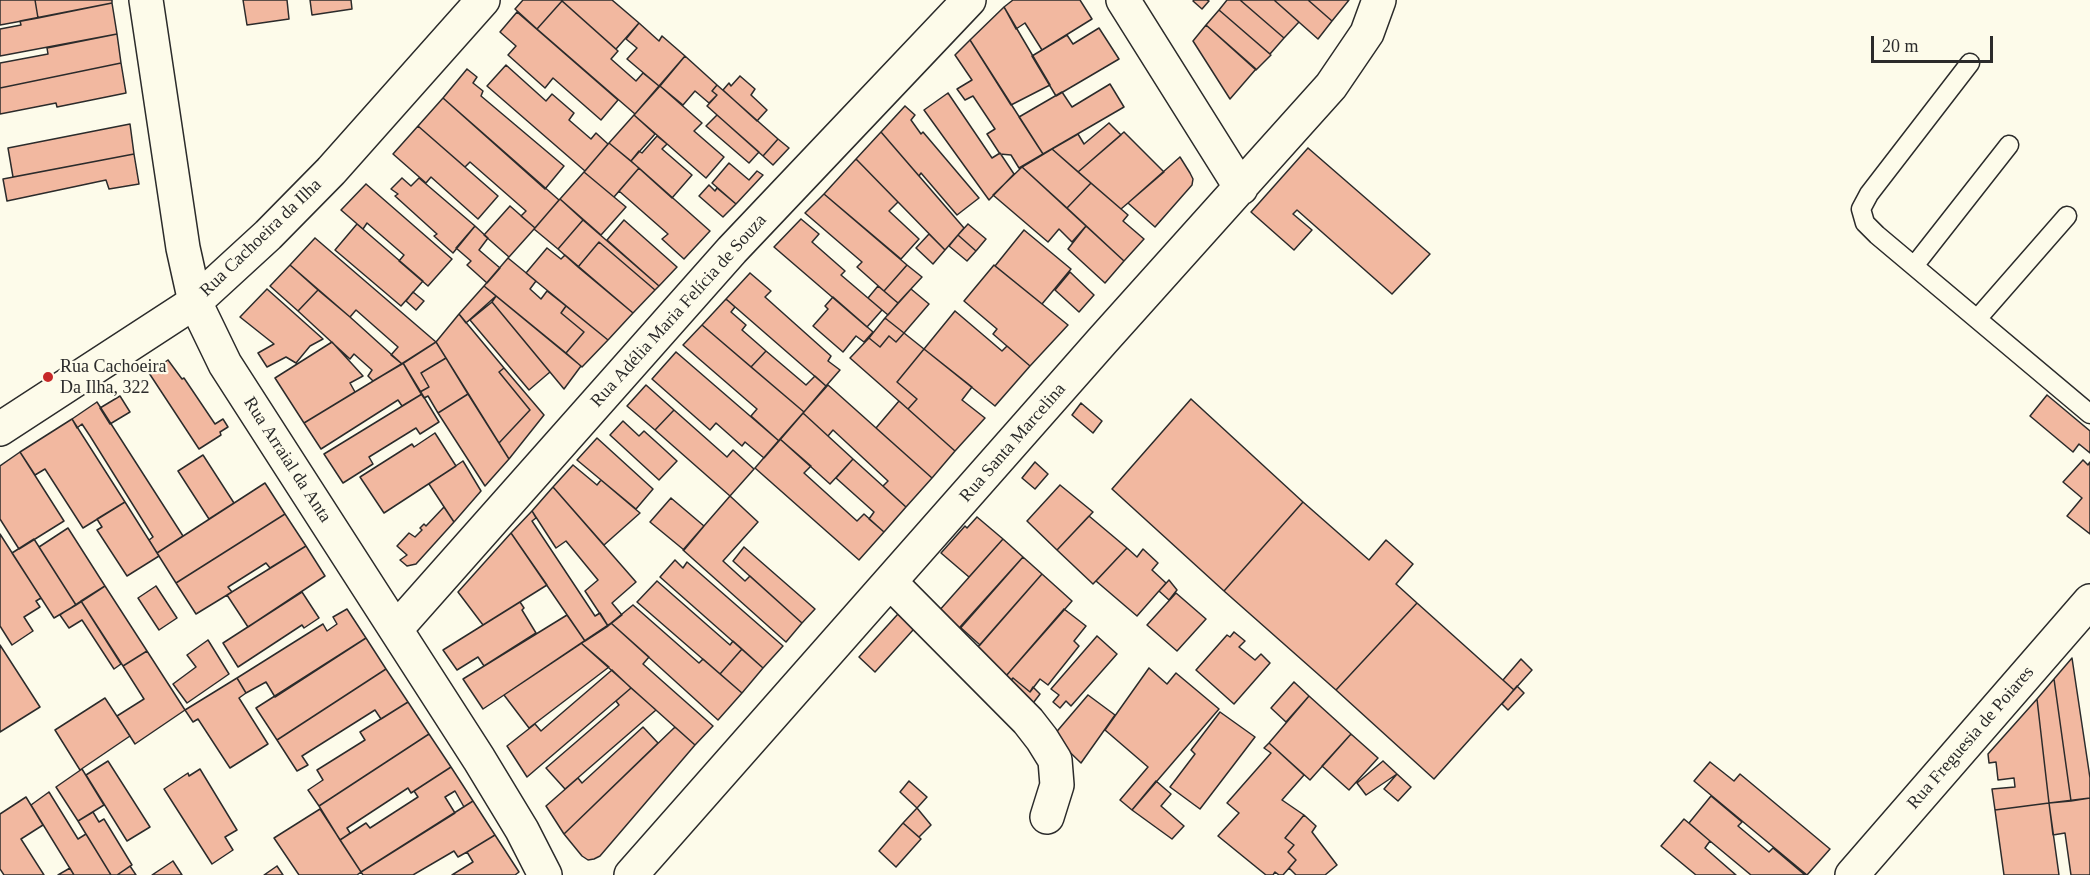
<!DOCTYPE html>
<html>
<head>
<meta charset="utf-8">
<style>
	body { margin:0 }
	#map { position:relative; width:2090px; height:875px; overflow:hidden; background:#fdfbea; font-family:Georgia,serif }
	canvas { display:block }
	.scale { position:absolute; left:1871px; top:36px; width:122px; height:27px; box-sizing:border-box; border:3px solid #2b2b2b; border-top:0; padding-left:8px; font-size:18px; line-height:21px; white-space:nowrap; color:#2b2b2b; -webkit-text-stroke:4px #fdfbea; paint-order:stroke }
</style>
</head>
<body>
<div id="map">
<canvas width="2090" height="875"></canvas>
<div class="scale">20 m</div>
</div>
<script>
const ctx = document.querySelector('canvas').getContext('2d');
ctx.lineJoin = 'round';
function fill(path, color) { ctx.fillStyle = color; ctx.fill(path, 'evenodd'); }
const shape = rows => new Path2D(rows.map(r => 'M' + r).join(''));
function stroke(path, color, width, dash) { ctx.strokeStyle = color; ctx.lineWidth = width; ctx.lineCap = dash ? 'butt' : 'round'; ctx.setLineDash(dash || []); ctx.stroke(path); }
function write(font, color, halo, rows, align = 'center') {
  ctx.font = font + ' Georgia,serif'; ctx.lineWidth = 4.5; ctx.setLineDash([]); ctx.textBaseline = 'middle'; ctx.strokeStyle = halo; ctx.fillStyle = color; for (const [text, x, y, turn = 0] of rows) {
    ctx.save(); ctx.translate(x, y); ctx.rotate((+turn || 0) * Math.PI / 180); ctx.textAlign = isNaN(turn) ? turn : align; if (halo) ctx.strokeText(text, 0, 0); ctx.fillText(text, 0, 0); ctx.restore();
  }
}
const building = shape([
	[0,0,35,0,38,18,0,25,0,0],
	[35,0,112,0,112,3,38,18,35,0],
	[243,0,287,0,289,19,247,25,243,0],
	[310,0,351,0,352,9,312,15,310,0],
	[523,0,561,0,562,1,537,29,515,9,523,0],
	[561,0,612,0,639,23,616,49,561,0],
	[1013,0,1080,0,1092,19,1042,50,1025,23,1016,29,1004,7,1013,0],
	[1194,0,1207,0,1209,1,1202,9,1193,1,1194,0],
	[1227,0,1240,0,1284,38,1270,54,1219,10,1227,0],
	[1240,0,1274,0,1299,22,1284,38,1240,0],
	[1274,0,1308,0,1332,21,1318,39,1274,0],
	[1308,0,1349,0,1332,21,1308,0],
	[562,1,618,51,611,59,636,81,643,73,659,86,635,114,537,29,562,1],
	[112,3,117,34,0,56,0,29,21,25,20,21,112,3],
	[1004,7,1050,85,1011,105,970,40,1004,7],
	[1219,10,1271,55,1256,70,1206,25,1219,10],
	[517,12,618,100,601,120,553,78,545,88,508,55,516,46,500,32,517,12],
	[639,23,659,41,662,36,685,56,659,86,627,59,637,48,626,39,639,23],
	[1206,25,1256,69,1230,99,1193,41,1206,25],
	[1099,28,1119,59,1056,96,1032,56,1067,35,1073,44,1099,28],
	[117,34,121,63,0,88,0,63,48,54,47,48,117,34],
	[970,40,1043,154,1019,168,1011,155,1000,154,987,134,995,129,973,96,965,100,957,89,972,80,955,55,970,40],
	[685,56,717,85,712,91,717,95,709,103,695,91,683,105,660,86,685,56],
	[121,63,126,93,57,107,56,103,0,114,0,88,121,63],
	[506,65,546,101,552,94,574,113,569,120,591,139,596,133,608,144,585,171,487,86,506,65],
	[467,69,477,77,473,83,483,91,481,96,564,166,545,189,443,98,467,69],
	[740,76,755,89,751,95,767,110,757,121,723,90,729,83,731,86,740,76],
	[1110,84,1124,107,1043,154,1019,117,1062,92,1072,107,1110,84],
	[717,85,778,139,763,156,707,106,717,95,712,91,717,85],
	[660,86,702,123,694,131,724,157,706,178,634,115,660,86],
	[948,93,992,158,1000,153,1014,174,989,200,924,110,948,93],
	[443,98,559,200,535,228,521,216,526,211,470,162,465,167,418,126,443,98],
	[905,106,915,115,911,120,921,134,923,132,979,198,957,215,921,173,919,176,881,132,905,106],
	[634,115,655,134,631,161,609,143,634,115],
	[717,115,759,152,749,163,706,126,717,115],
	[1109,123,1121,135,1078,172,1052,149,1078,134,1084,144,1109,123],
	[130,124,134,154,13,177,8,148,130,124],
	[418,126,498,196,478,219,431,177,426,183,393,154,418,126],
	[881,132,964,228,945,250,856,159,881,132],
	[1124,132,1164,172,1121,209,1078,172,1124,132],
	[657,136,667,144,662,149,692,175,672,198,631,161,639,151,642,153,657,136],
	[778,139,789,148,773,165,763,156,778,139],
	[609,143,639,168,614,197,584,172,609,143],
	[1308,148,1430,254,1392,294,1297,210,1293,214,1312,230,1294,250,1251,212,1308,148],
	[1052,149,1091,183,1067,208,1022,167,1052,149],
	[134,154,139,184,109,189,106,180,7,201,3,179,134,154],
	[1180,157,1190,173,1193,179,1192,185,1155,227,1128,203,1180,157],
	[856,159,898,202,889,211,919,239,901,259,824,194,856,159],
	[729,163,749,180,757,171,763,175,736,204,712,183,729,163],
	[1022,167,1086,226,1072,242,1059,229,1048,242,993,195,1022,167],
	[639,168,710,231,684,259,662,239,668,234,619,191,639,168],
	[584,172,626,207,601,235,560,199,584,172],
	[402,178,411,186,419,178,475,226,453,253,434,236,437,234,395,196,398,194,391,189,402,178],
	[1091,183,1128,215,1123,221,1144,239,1124,261,1067,208,1091,183],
	[366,184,452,259,428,286,399,261,404,255,367,223,363,229,341,210,366,184],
	[709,185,715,191,717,188,736,204,723,217,699,196,709,185],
	[824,194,907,265,884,291,857,267,862,262,805,213,824,194],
	[560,199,583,220,558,249,534,229,560,199],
	[510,206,535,228,509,257,484,235,510,206],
	[801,219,819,234,812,242,845,271,841,275,882,310,867,327,774,247,801,219],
	[583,220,659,286,655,290,599,242,578,267,558,249,583,220],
	[624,220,677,267,659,286,607,240,624,220],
	[357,224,423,281,401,306,335,250,357,224],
	[968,224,986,239,976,251,958,235,968,224],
	[475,226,488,238,479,250,500,268,487,283,467,265,471,261,456,248,475,226],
	[1086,226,1124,261,1105,283,1068,249,1086,226],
	[1024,230,1071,269,1042,304,995,266,1024,230],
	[929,234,945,250,933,264,916,248,929,234],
	[958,235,976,251,967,261,949,246,958,235],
	[315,238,436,342,402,364,391,355,398,347,356,310,350,317,290,265,315,238],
	[599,242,655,290,633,313,578,267,599,242],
	[547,248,561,259,565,255,633,313,608,340,526,273,547,248],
	[508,258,536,281,530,289,541,299,547,291,566,306,561,313,584,332,566,353,484,286,508,258],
	[290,265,318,290,298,311,270,286,290,265],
	[907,265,922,277,898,303,884,291,907,265],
	[994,265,1068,325,1030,366,993,334,997,329,964,301,994,265],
	[1070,272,1094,295,1079,312,1055,290,1070,272],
	[750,273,771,291,765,297,831,356,828,361,840,370,826,386,726,299,750,273],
	[484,286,496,296,466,323,459,314,484,286],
	[878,286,898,303,888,315,868,298,878,286],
	[267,289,323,339,310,346,296,363,286,357,267,367,258,353,274,344,240,317,267,289],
	[911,289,929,304,904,333,885,318,911,289],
	[318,290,350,317,402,364,373,381,368,376,372,370,354,354,350,359,298,311,318,290],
	[413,292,424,301,416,310,406,301,413,292],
	[496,296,581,366,564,389,492,302,496,296],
	[833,297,873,332,864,342,856,336,843,352,813,326,828,309,825,306,833,297],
	[726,299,735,307,731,312,746,325,742,330,766,351,751,367,702,325,726,299],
	[492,302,550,372,529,390,470,320,492,302],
	[566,306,608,340,582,367,566,353,584,332,561,313,566,306],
	[955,311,1002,351,1007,346,1030,366,995,406,924,349,955,311],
	[459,314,504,368,499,372,530,410,499,443,436,342,459,314],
	[885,318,904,333,896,342,889,336,880,347,869,338,885,318],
	[702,325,804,412,779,441,751,416,757,409,683,345,702,325],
	[904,333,924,349,897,382,917,399,908,409,850,358,869,338,880,347,889,336,896,342,904,333],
	[332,342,363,376,350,383,355,392,304,423,275,378,332,342],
	[436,342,446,358,421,373,429,387,420,392,403,363,436,342],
	[924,349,972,387,962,400,985,418,955,451,908,409,917,399,897,382,924,349],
	[766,351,806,385,815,376,826,386,804,412,751,367,766,351],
	[676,352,779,441,764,458,745,442,742,446,716,423,710,430,652,379,676,352],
	[446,358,468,394,438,413,428,396,424,398,420,392,429,387,421,373,446,358],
	[168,360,182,379,184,378,215,424,223,419,228,427,220,432,221,435,199,449,149,373,168,360],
	[403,363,422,394,402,406,398,400,321,449,304,423,403,363],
	[504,368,544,415,509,459,499,443,530,410,499,372,504,368],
	[646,385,674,410,655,430,627,406,646,385],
	[828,385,932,478,906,507,883,486,888,481,833,430,828,436,803,413,828,385],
	[422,394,439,422,420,434,416,428,369,457,373,464,343,483,324,454,422,394],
	[468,394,509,459,485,486,438,413,468,394],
	[2047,395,2090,431,2090,453,2079,444,2073,452,2030,416,2047,395],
	[120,396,130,412,110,424,100,408,120,396],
	[1191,399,1303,502,1224,591,1112,489,1191,399],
	[899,401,955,451,932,478,876,428,899,401],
	[97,402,183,536,157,553,149,540,153,537,90,436,82,424,77,428,72,419,97,402],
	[1081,403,1102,421,1093,433,1072,415,1081,403],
	[674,410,727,457,733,450,754,469,730,496,655,430,674,410],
	[803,413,853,459,830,484,780,439,803,413],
	[72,419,125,502,83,528,45,469,35,475,20,452,72,419],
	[623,421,639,436,644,431,677,461,659,480,610,435,623,421],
	[435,433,456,466,384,513,360,477,412,444,414,447,435,433],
	[597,438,653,489,636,509,577,460,597,438],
	[780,439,811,466,804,473,857,521,864,514,884,532,859,560,755,468,780,439],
	[20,452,64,521,19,549,0,519,0,466,20,452],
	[203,455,234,503,209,519,178,471,203,455],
	[853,459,906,507,884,532,869,519,874,512,836,478,853,459],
	[2083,460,2088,465,2090,462,2090,534,2067,516,2082,498,2063,482,2083,460],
	[463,461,481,491,454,522,429,484,463,461],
	[1035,462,1048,474,1035,489,1022,478,1035,462],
	[573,465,597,485,601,480,640,513,604,545,553,487,573,465],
	[265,483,285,514,176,583,157,553,265,483],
	[1060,485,1093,512,1057,550,1027,521,1060,485],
	[553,487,636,582,612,603,622,615,608,626,585,591,598,580,566,541,556,548,532,511,553,487],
	[730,496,758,522,723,561,745,581,750,576,802,623,786,642,683,550,730,496],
	[671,498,704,526,684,550,650,522,671,498],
	[125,502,159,556,127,576,97,530,102,527,97,519,125,502],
	[1303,502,1369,560,1386,540,1413,564,1396,584,1417,603,1336,690,1224,591,1303,502],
	[444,507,454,522,416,564,407,566,400,560,407,555,397,546,409,533,415,537,422,530,420,528,424,524,426,526,444,507],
	[532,511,536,518,532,521,595,616,600,613,608,626,585,641,511,533,532,511],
	[285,514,306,546,270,568,266,563,228,587,232,592,196,614,176,583,285,514],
	[1089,516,1127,548,1093,584,1057,550,1089,516],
	[977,517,1003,539,969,577,941,553,965,526,967,528,977,517],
	[68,528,105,586,76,605,39,547,68,528],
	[511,533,547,585,483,625,458,592,511,533],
	[0,534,41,598,36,601,40,607,24,617,33,631,12,645,0,626,0,534],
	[34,539,76,605,54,618,12,553,34,539],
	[1003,539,1023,557,950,640,930,621,1003,539],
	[306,546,325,576,248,627,227,595,306,546],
	[744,547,815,609,802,623,733,561,744,547],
	[1127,548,1137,557,1143,549,1158,563,1152,570,1166,583,1137,616,1096,581,1127,548],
	[1023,557,1042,574,980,645,960,627,1023,557],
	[675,560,683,568,687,562,783,646,763,668,660,577,675,560],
	[1042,574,1072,601,998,685,969,657,1042,574],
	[1169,580,1177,590,1169,600,1159,591,1169,580],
	[657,581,730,645,733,641,742,649,720,674,637,602,657,581],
	[105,586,147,651,123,666,81,601,105,586],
	[156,586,177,618,159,630,138,598,156,586],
	[302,592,319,618,304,628,302,625,238,667,223,643,302,592],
	[1176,593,1206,619,1177,651,1147,625,1176,593],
	[81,601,121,664,114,669,82,620,69,628,60,615,81,601],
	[520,602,524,608,522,610,536,633,484,666,478,657,457,670,443,650,520,602],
	[1417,603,1514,690,1434,779,1336,690,1417,603],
	[907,604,923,619,875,672,859,657,907,604],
	[633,605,699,663,703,659,742,693,718,720,611,623,633,605],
	[347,609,366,638,275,697,266,682,246,693,237,678,323,624,327,631,337,624,333,617,347,609],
	[1064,609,1086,626,1074,641,1079,646,1048,685,1040,679,1030,692,1013,678,1011,680,1006,676,1064,609],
	[567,615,585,641,483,709,463,679,567,615],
	[611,623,649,657,643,664,713,726,695,745,581,643,611,623],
	[1234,632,1245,641,1239,647,1255,660,1261,654,1270,663,1234,704,1196,670,1227,635,1230,637,1234,632],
	[1097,636,1117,654,1071,706,1066,701,1060,708,1053,702,1059,695,1051,689,1097,636],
	[366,638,386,669,277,740,256,708,366,638],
	[208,640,229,674,187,703,173,684,196,667,187,655,208,640],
	[581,643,609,667,529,728,504,695,581,643],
	[0,645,40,707,0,732,0,645],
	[742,649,763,668,742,693,720,674,742,649],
	[147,651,185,710,135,744,117,716,144,699,123,666,147,651],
	[2072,658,2090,778,2090,798,2071,801,2054,679,2072,658],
	[1521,659,1532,670,1514,690,1503,680,1521,659],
	[1149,668,1167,684,1176,673,1219,709,1132,810,1120,800,1148,767,1105,730,1149,668],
	[386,669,408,702,381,719,375,710,302,756,308,765,297,771,277,740,386,669],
	[612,670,631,688,527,777,507,746,535,724,541,731,612,670],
	[237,678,246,693,239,698,268,744,230,768,198,719,193,722,185,710,237,678],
	[1013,678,1030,692,1033,687,1040,694,1027,711,1003,690,1013,678],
	[2054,679,2071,801,2049,803,2037,699,2054,679],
	[1294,682,1309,696,1286,722,1271,708,1294,682],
	[1517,686,1524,693,1508,710,1502,704,1517,686],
	[631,688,656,710,565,789,546,768,619,705,616,701,631,688],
	[1088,695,1115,715,1081,763,1053,736,1088,695],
	[1309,696,1351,734,1310,780,1269,743,1309,696],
	[105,698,130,736,80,770,55,730,105,698],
	[2037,699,2049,803,1995,810,1992,789,2015,787,2014,778,1998,780,1996,762,1989,763,1988,754,2037,699],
	[408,702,429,734,319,806,308,790,323,780,317,770,365,740,360,732,408,702],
	[1220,712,1255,737,1200,809,1170,787,1195,754,1191,750,1220,712],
	[643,727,658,743,564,834,546,806,578,778,582,783,643,727],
	[675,727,695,745,600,856,594,859,588,860,582,856,564,834,675,727],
	[429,734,451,767,411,793,408,788,347,828,350,833,340,840,319,806,429,734],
	[1351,734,1378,758,1349,790,1322,766,1351,734],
	[1269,743,1304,775,1282,800,1304,815,1285,838,1294,845,1288,852,1296,860,1283,875,1279,875,1275,872,1273,875,1266,875,1218,836,1239,813,1227,803,1271,753,1264,748,1269,743],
	[108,761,150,827,127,841,86,775,108,761],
	[1383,761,1397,774,1366,795,1357,783,1383,761],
	[1710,762,1734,781,1740,774,1830,849,1807,875,1694,781,1710,762],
	[451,767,473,801,464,807,455,791,445,797,455,813,361,872,340,840,366,823,370,828,418,797,414,791,451,767],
	[82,769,104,805,78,821,56,787,82,769],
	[200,769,237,830,225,837,233,850,212,864,164,789,188,773,189,776,200,769],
	[1397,774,1411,787,1398,801,1384,789,1397,774],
	[909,781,927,797,917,808,900,792,909,781],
	[1156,781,1171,794,1161,806,1184,826,1172,839,1132,810,1156,781],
	[49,792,78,839,86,834,111,875,74,875,31,805,49,792],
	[1711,796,1742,822,1738,826,1769,852,1773,848,1805,875,1751,875,1710,841,1689,823,1711,796],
	[26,797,43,825,21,839,44,875,4,875,0,869,0,814,26,797],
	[2090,798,2090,875,2071,875,2065,833,2053,835,2049,803,2090,798],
	[473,801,495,835,467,852,458,857,454,851,413,875,363,875,361,872,473,801],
	[2049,803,2059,875,2004,875,1995,810,2049,803],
	[917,808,931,825,919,837,903,823,917,808],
	[320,809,361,872,357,875,299,875,274,838,320,809],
	[93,812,99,822,104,819,132,865,117,875,111,875,78,821,93,812],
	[1304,815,1316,826,1312,832,1337,865,1325,875,1296,875,1289,868,1296,860,1288,852,1294,845,1285,838,1304,815],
	[1684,819,1710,841,1705,848,1736,875,1696,875,1661,846,1684,819],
	[903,823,921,839,896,867,879,851,903,823],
	[495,835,519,872,515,875,452,875,473,862,467,852,495,835],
	[173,861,182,875,152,875,173,861],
	[130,866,136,875,117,875,130,866],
	[277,866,283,875,264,875,277,866],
	[70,868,74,875,58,875,70,868]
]);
fill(building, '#f2b8a0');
stroke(building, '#2b2b2b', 1.5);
const service = shape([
	[1970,63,1869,194,1861,209,1865,223,1877,235,2090,414],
	[1914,266,2009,145],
	[1977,319,2067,216]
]);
const minor = shape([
	[146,0,183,248,195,302,225,364,479,759,522,830,545,875],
	[1123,0,1241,188],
	[891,583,1028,721,1042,739,1055,760,1057,785,1047,817],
	[396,629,732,250,969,0],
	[631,875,1103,340,1331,86,1367,33,1379,0],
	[1852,875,2090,601]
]);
const tertiary = shape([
	[0,429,195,302,268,235,331,171,483,0]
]);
stroke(service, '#2b2b2b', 21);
stroke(minor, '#2b2b2b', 36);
stroke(tertiary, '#2b2b2b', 36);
stroke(service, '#fdfbea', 18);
stroke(minor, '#fdfbea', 33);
stroke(tertiary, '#fdfbea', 33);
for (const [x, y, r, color] of [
	[48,377,6,"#c62828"]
]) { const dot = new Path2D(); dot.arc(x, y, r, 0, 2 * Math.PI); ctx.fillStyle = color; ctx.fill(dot); stroke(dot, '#fdfbea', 2); }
write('18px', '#2b2b2b', '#fdfbea', [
	["Rua Cachoeira da Ilha",261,238,-44],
	["Rua Adélia Maria Felícia de Souza",679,311,-48],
	["Rua Santa Marcelina",1013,443,-49],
	["Rua Arraial da Anta",287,460,57],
	["Rua Freguesia de Poiares",1971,738,-49]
]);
write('18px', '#2b2b2b', '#fdfbea', [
	["Rua Cachoeira",60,367],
	["Da Ilha, 322",60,388]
], 'left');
</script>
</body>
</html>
